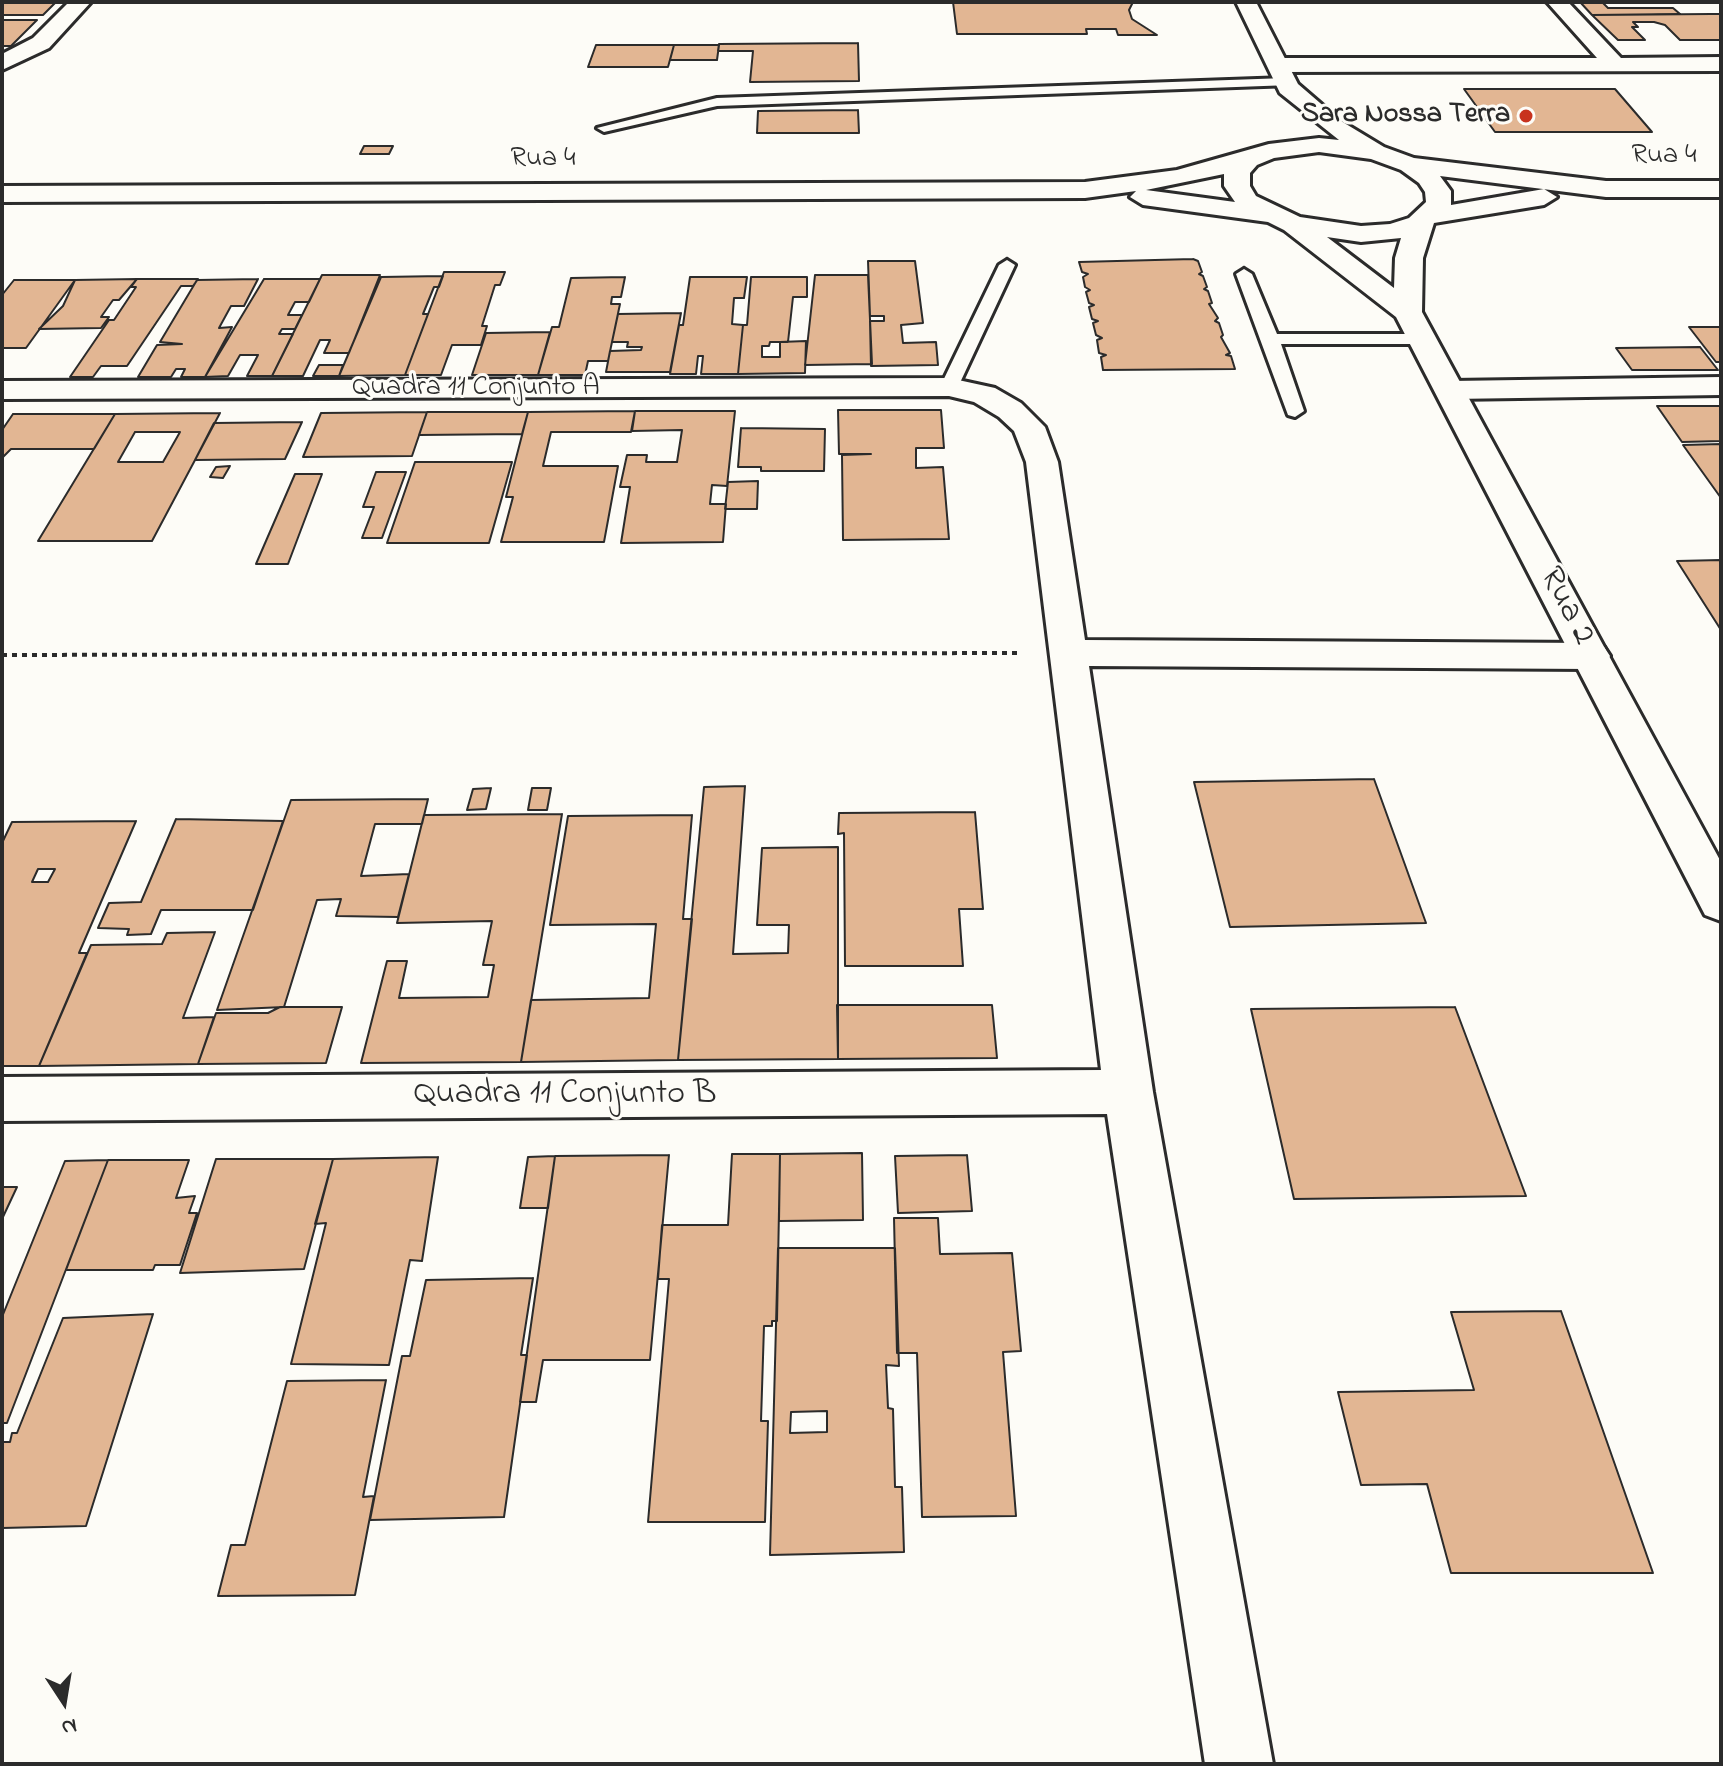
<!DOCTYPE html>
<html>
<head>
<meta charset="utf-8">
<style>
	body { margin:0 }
	#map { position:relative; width:1723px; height:1766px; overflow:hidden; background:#fdfcf7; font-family:"Indie Flower",sans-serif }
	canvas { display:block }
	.frame { position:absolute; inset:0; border:4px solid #2b2b2b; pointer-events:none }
	.north { position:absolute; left:24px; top:1662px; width:80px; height:80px; -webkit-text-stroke:6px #fdfcf7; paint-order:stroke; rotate:168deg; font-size:22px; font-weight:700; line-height:32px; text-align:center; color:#2b2b2b }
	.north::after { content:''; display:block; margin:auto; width:28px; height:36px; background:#2b2b2b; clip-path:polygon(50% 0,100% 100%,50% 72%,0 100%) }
</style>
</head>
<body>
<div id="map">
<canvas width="1723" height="1766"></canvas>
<div class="frame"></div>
<div class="north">N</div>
</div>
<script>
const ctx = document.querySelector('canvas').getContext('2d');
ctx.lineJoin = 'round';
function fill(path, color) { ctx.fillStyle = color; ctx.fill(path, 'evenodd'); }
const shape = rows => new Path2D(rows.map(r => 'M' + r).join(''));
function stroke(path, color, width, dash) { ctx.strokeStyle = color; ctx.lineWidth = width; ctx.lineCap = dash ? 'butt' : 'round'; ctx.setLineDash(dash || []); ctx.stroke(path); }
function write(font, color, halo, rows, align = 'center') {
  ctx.font = font + ' "Indie Flower",sans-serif'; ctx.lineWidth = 6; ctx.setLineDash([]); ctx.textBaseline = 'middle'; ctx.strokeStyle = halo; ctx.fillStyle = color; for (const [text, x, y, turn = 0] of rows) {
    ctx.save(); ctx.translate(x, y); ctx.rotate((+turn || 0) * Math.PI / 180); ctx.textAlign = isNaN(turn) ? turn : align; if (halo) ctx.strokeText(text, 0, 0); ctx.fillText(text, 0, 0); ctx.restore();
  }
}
const building = shape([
	[2,2,56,2,43,15,2,15,2,2],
	[953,2,1133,2,1129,10,1132,19,1157,35,1118,35,1116,29,1086,29,1087,34,957,34,953,2],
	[1580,2,1602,2,1608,8,1673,8,1680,14,1592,15,1580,2],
	[1711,14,1721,14,1721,40,1680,40,1665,25,1654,22,1633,22,1638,27,1632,27,1645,40,1618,40,1592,15,1711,14],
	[2,20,37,20,11,46,2,46,2,20],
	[858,43,859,81,750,82,753,51,718,51,719,44,858,43],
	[596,45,674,45,668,67,588,67,596,45],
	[674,45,719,45,717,60,670,60,674,45],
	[1464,89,1615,89,1652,132,1495,132,1464,89],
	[858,110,859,133,757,133,758,111,858,110],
	[364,146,393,146,389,154,360,154,364,146],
	[1193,259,1198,261,1202,272,1199,274,1203,276,1207,287,1204,289,1208,291,1212,303,1209,304,1218,318,1215,321,1219,323,1223,335,1221,337,1230,353,1226,355,1231,356,1235,369,1103,370,1101,357,1106,355,1099,353,1097,340,1102,338,1096,335,1093,323,1098,321,1092,319,1089,307,1094,305,1089,303,1086,292,1090,290,1085,287,1083,277,1088,274,1082,272,1079,262,1193,259],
	[868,261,915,261,923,323,901,325,903,343,936,342,938,365,871,366,870,321,884,321,884,316,870,316,868,261],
	[444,272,505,272,500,285,495,285,482,326,487,326,481,345,452,345,441,375,405,375,444,272],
	[322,275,380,275,349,353,324,353,330,340,320,340,303,376,272,376,322,275],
	[815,275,868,275,872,364,805,365,815,275],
	[443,276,439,287,434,287,423,314,428,314,405,375,339,376,381,277,443,276],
	[625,277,621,297,612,297,611,304,620,304,608,361,588,361,585,375,538,375,552,327,559,327,571,278,625,277],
	[690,277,747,277,744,298,734,298,732,324,743,325,738,374,701,374,703,356,698,356,696,374,670,374,679,325,683,325,690,277],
	[751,277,807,277,807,297,793,297,788,342,770,342,769,346,762,346,762,357,780,357,780,342,806,341,805,373,738,374,743,325,747,325,751,277],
	[137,279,198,279,193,286,181,286,127,366,101,366,93,377,70,377,109,320,114,320,136,287,131,287,137,279],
	[137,279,119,300,113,300,101,317,109,317,101,328,39,329,63,306,75,280,137,279],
	[258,279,244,306,231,306,219,328,232,327,205,377,181,377,185,369,176,369,171,377,138,377,157,345,182,344,160,342,197,280,258,279],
	[264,279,320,279,309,302,295,302,288,315,302,315,295,329,282,329,279,334,293,334,272,376,247,376,258,355,240,355,228,376,205,377,264,279],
	[14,280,75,280,26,348,2,348,2,295,14,280],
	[681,313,670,372,606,372,610,351,641,350,642,347,627,347,628,342,612,342,618,314,681,313],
	[1689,327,1721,327,1721,362,1716,362,1689,327],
	[550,332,538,375,472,375,486,333,550,332],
	[1700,347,1718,370,1632,370,1616,348,1700,347],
	[319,365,343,365,339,376,313,376,319,365],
	[1657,406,1721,406,1721,441,1682,442,1657,406],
	[838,410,941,410,944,448,916,448,916,468,943,467,949,539,843,540,842,455,871,454,839,454,838,410],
	[635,411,735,411,727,486,712,485,710,504,726,504,723,542,621,543,630,487,620,487,627,455,647,455,646,462,677,462,682,430,632,431,635,411],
	[635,411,631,432,551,432,543,466,618,466,604,542,501,542,513,497,506,497,528,412,635,411],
	[427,412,412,456,303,457,321,413,427,412],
	[427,412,528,412,522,434,419,435,427,412],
	[220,413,152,541,38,541,115,414,220,413],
	[135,432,180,432,163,462,118,462,135,432],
	[13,414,115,414,94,449,11,449,2,458,2,430,13,414],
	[302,422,285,459,195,460,214,423,302,422],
	[741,428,825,429,824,471,761,471,761,467,738,467,741,428],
	[1721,444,1721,498,1683,445,1721,444],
	[415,462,512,462,489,543,387,543,415,462],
	[230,466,223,478,210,477,216,467,230,466],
	[376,472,406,472,382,538,362,538,374,507,363,507,376,472],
	[295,474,322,474,288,564,256,564,295,474],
	[758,481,757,509,725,509,728,482,758,481],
	[1721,560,1721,630,1677,561,1721,560],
	[1374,779,1426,923,1230,927,1194,782,1374,779],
	[745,786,733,954,788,953,789,925,757,925,762,848,838,847,838,1059,678,1060,704,787,745,786],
	[491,788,486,809,467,810,473,789,491,788],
	[532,788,551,788,547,810,528,810,532,788],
	[428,799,422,824,375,824,361,876,409,874,398,917,336,916,341,899,317,900,284,1007,217,1010,291,800,428,799],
	[975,812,983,909,959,909,963,966,845,966,844,833,838,834,839,813,975,812],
	[562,814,521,1062,361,1063,387,961,407,961,399,998,488,997,494,965,483,965,492,921,397,923,424,815,562,814],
	[692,815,683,919,692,919,678,1060,521,1062,531,1000,649,998,656,924,550,925,568,816,692,815],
	[176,819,283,821,253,910,161,910,151,934,127,935,129,929,98,928,109,903,141,902,176,819],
	[136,821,79,953,87,953,39,1066,2,1066,2,843,12,822,136,821],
	[38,869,55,869,48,882,32,882,38,869],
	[215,932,183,1018,214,1017,198,1064,39,1066,91,945,162,944,167,933,215,932],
	[837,1005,992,1005,997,1058,838,1059,837,1005],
	[280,1007,342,1007,326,1063,198,1064,216,1013,268,1013,280,1007],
	[1455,1007,1526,1196,1294,1199,1251,1009,1455,1007],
	[862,1153,863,1220,779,1221,780,1154,862,1153],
	[732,1154,780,1154,777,1321,772,1321,772,1326,764,1326,761,1421,768,1421,765,1522,648,1522,669,1279,658,1279,662,1225,728,1225,732,1154],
	[669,1155,650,1360,543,1360,536,1402,520,1402,555,1156,669,1155],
	[967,1155,972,1211,898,1213,895,1156,967,1155],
	[555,1156,548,1208,520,1208,528,1157,555,1156],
	[438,1157,422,1261,410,1260,389,1365,291,1364,326,1223,315,1224,333,1159,438,1157],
	[216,1159,333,1159,304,1269,180,1273,216,1159],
	[108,1160,7,1423,2,1423,2,1317,65,1161,108,1160],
	[108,1160,189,1160,176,1198,195,1196,189,1213,197,1213,180,1265,155,1265,153,1270,66,1270,108,1160],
	[2,1187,17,1187,2,1219,2,1187],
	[894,1218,938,1218,940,1254,1012,1253,1021,1351,1003,1352,1016,1516,922,1517,917,1353,897,1353,894,1218],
	[778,1248,895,1248,899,1366,886,1365,888,1408,893,1409,895,1487,902,1487,904,1552,770,1555,778,1248],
	[827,1411,827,1432,790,1433,791,1412,827,1411],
	[533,1278,521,1355,527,1355,504,1517,370,1520,402,1356,410,1356,426,1280,533,1278],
	[1561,1311,1653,1573,1451,1573,1427,1484,1361,1485,1338,1392,1474,1390,1451,1312,1561,1311],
	[153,1314,86,1526,2,1528,2,1442,10,1442,12,1433,17,1433,63,1318,153,1314],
	[386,1380,363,1497,374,1496,355,1595,218,1596,231,1545,245,1545,287,1381,386,1380]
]);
fill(building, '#e2b693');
stroke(building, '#2b2b2b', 2);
const service = shape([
	[1286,78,1293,82,1291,85,717,106,604,132,597,128,717,98,1286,78],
	[1007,260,1015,265,958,387,949,392,943,391,940,387,999,265,1007,260],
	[1244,269,1252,274,1277,334,1423,334,1432,339,1423,344,1281,344,1304,411,1295,417,1288,415,1236,274,1244,269]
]);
const minor = shape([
	[69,2,91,2,49,48,2,70,2,54,33,38,69,2],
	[1547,2,1568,2,1621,58,1721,57,1721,71,1279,72,1268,65,1279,58,1597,58,1547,2],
	[1721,377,1721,395,1452,399,1441,397,1437,390,1441,383,1452,381,1721,377],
	[949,378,995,388,1021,403,1045,427,1058,462,1085,640,1591,643,1604,647,1610,656,1604,665,1591,669,1089,666,1153,1092,1273,1764,1205,1764,1107,1114,2,1121,2,1077,1101,1070,1026,462,1014,431,999,417,974,402,949,396,2,399,2,381,949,378]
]);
const tertiary = shape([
	[1236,2,1256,2,1298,84,1341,121,1384,147,1414,158,1606,181,1721,181,1721,197,1606,197,1440,176,1451,191,1451,205,1544,189,1557,197,1544,205,1434,223,1423,258,1422,312,1721,862,1721,921,1705,915,1396,317,1284,230,1268,222,1143,205,1130,197,1136,191,1085,198,2,202,2,186,1085,182,1177,170,1269,144,1319,138,1339,140,1280,93,1236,2],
	[1319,152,1371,159,1401,170,1419,183,1425,192,1426,202,1409,218,1390,224,1361,226,1300,217,1256,196,1250,186,1250,173,1257,165,1274,158,1319,152],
	[1224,174,1224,186,1235,202,1146,190,1224,174],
	[1327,237,1361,242,1401,238,1395,258,1394,288,1327,237]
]);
stroke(service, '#2b2b2b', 6);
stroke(minor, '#2b2b2b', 6);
stroke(tertiary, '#2b2b2b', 6);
stroke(shape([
	[2,655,1017,653]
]), '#2b2b2b', 4, [5, 5]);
fill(service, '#fdfcf7');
fill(minor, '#fdfcf7');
fill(tertiary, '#fdfcf7');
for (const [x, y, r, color] of [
	[1526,116,8,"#c8321e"]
]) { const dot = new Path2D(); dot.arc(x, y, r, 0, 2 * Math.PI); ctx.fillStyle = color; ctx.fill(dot); stroke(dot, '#fdfcf7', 3); }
write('bold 28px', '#2b2b2b', '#fdfcf7', [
	["Sara Nossa Terra",1510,116]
], 'right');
write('28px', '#2b2b2b', '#fdfcf7', [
	["Rua 4",1664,157],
	["Rua 4",543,160],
	["Quadra 11 Conjunto A",476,389]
]);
write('34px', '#2b2b2b', '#fdfcf7', [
	["Rua 2",1565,607,62],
	["Quadra 11 Conjunto B",565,1096]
]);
</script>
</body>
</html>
